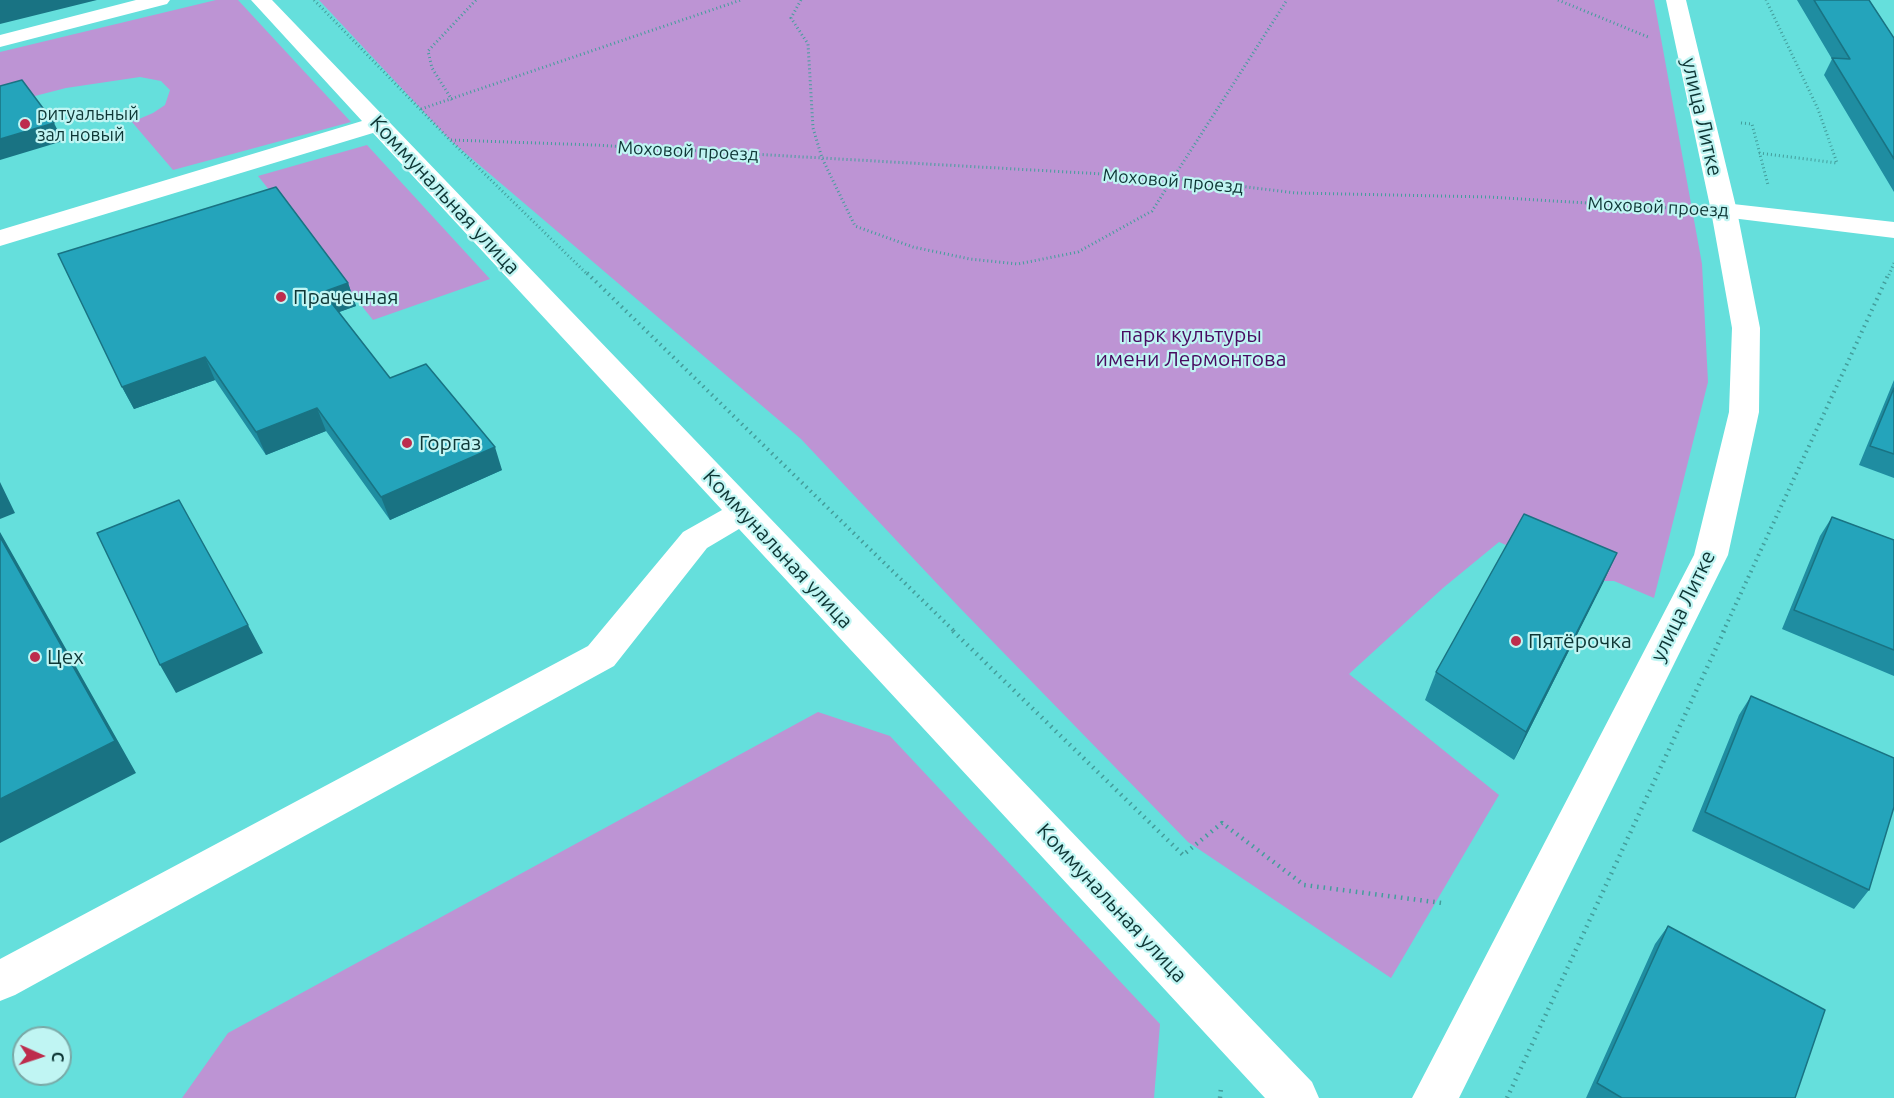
<!DOCTYPE html>
<html>
<head>
<meta charset="utf-8">
<style>
	body { margin:0 }
	#map { position:relative; width:1894px; height:1098px; overflow:hidden; background:#65dfdc; font-family:Ubuntu,sans-serif }
	canvas { display:block }
	.north { position:absolute; left:12px; top:1026px; width:60px; height:60px; box-sizing:border-box; background:#c0f5f3; border:2px solid #79a9a7; border-radius:50%; rotate:93deg; font-size:16px; font-weight:700; line-height:24px; text-align:center; color:#0e3635 }
	.north::after { content:''; display:block; margin:auto; width:21px; height:27px; background:#bd2d4d; clip-path:polygon(50% 0,100% 100%,50% 72%,0 100%) }
</style>
</head>
<body>
<div id="map">
<canvas width="1894" height="1098"></canvas>
<div class="north">С</div>
</div>
<script>
const ctx = document.querySelector('canvas').getContext('2d');
ctx.lineJoin = 'round';
function fill(path, color) { ctx.fillStyle = color; ctx.fill(path, 'evenodd'); }
const shape = rows => new Path2D(rows.map(r => 'M' + r).join(''));
function stroke(path, color, width, dash) { ctx.strokeStyle = color; ctx.lineWidth = width; ctx.lineCap = dash ? 'butt' : 'round'; ctx.setLineDash(dash || []); ctx.stroke(path); }
function write(font, color, halo, rows, align = 'center') {
  ctx.font = font + ' Ubuntu,sans-serif'; ctx.lineWidth = 4.5; ctx.setLineDash([]); ctx.textBaseline = 'middle'; ctx.strokeStyle = halo; ctx.fillStyle = color; for (const [text, x, y, turn = 0] of rows) {
    ctx.save(); ctx.translate(x, y); ctx.rotate((+turn || 0) * Math.PI / 180); ctx.textAlign = isNaN(turn) ? turn : align; if (halo) ctx.strokeText(text, 0, 0); ctx.fillText(text, 0, 0); ctx.restore();
  }
}
fill(shape([
	[216,0,238,0,351,122,173,170,132,122,153,113,165,105,170,90,161,81,140,77,66,88,0,105,0,52],
	[319,0,1654,0,1702,264,1708,382,1654,598,1614,581,1589,581,1499,542,1443,588,1349,674,1499,795,1391,978,1188,842,959,607,801,439,450,140],
	[367,145,490,279,373,320,258,176],
	[818,712,890,736,1160,1024,1154,1098,182,1098,228,1033]
]), '#bd94d4');
stroke(shape([
	[314,0,450,140,588,275],
	[801,0,791,18,808,44,813,128,822,158,855,226,913,247,970,259,1018,264,1078,252,1152,211,1287,0],
	[1558,0,1648,37],
	[452,100,432,68,428,51,476,0],
	[421,109,741,0],
	[1741,123,1752,124,1768,185],
	[451,140,594,145,1173,178,1296,193,1489,197,1686,209],
	[1759,153,1837,163,1818,109,1766,0],
	[1889,275,1894,263]
]), '#439d9b', 3, [1, 3]);
stroke(shape([
	[587,273,955,632],
	[1723,632,1889,273]
]), '#439d9b', 4, [1.5, 4.5]);
stroke(shape([
	[953,631,1183,855,1222,823,1304,885,1442,903],
	[1220,1098,1221,1088],
	[1507,1098,1724,631]
]), '#439d9b', 4.5, [1.5, 5]);
fill(shape([
	[136,0,170,0,167,4,0,47,0,35,136,0],
	[251,0,272,0,1312,1082,1319,1098,1265,1098,739,529,707,548,614,666,15,995,0,1001,0,959,588,646,683,532,722,510,373,133,0,246,0,230,362,121,251,0],
	[1724,203,1894,222,1894,238,1715,216,1711,211,1715,206,1724,203]
]), '#fff');
fill(shape([
	[1666,0,1686,0,1737,211,1760,328,1759,412,1728,555,1459,1098,1412,1098,1694,555,1729,412,1732,328,1711,211,1666,0]
]), '#fff');
fill(shape([
	[1797,0,1869,0,1894,38,1894,192,1824,75,1832,59],
	[348,283,356,306,339,312,390,378,502,470,390,520,326,431,266,455,215,380,134,409,122,387],
	[1894,380,1894,478,1859,465],
	[1832,517,1894,540,1894,676,1782,629,1820,536],
	[1604,581,1514,760,1425,700,1436,672],
	[1751,696,1869,890,1854,909,1692,831,1739,715],
	[1668,926,1795,1098,1586,1098,1655,944]
]), '#1f8da1');
fill(shape([
	[0,0,97,0,0,24],
	[54,123,63,141,0,160,0,139],
	[348,283,356,306,331,315,323,292],
	[205,357,215,380,134,409,122,387],
	[317,408,326,431,266,455,256,432],
	[495,447,502,470,390,520,381,497],
	[0,482,15,513,0,519],
	[0,532,136,773,0,843],
	[1617,553,1604,581,1514,760,1526,732],
	[248,625,263,653,176,693,160,665]
]), '#197383');
const building = shape([
	[1814,0,1869,0,1894,38,1894,159,1832,58,1850,59,1814,0],
	[22,80,54,123,0,139,0,86,22,80],
	[276,187,348,283,323,292,390,378,426,364,495,447,381,497,317,408,256,432,205,357,122,387,58,254,276,187],
	[1894,388,1894,454,1870,446,1894,388],
	[179,500,248,625,160,665,97,533,179,500],
	[1524,514,1617,553,1526,732,1436,672,1524,514],
	[1832,517,1894,540,1894,650,1794,610,1832,517],
	[0,537,115,741,0,799,0,537],
	[1751,696,1894,758,1894,807,1869,890,1705,812,1751,696],
	[1668,926,1825,1010,1795,1098,1622,1098,1597,1083,1668,926]
]);
fill(building, '#24a4bb');
stroke(building, '#197383', 1.5);
for (const [x, y, r, color] of [
	[25,124,6,"#bd2d4d"],
	[281,297,6,"#bd2d4d"],
	[407,443,6,"#bd2d4d"],
	[1516,641,6,"#bd2d4d"],
	[35,657,6,"#bd2d4d"]
]) { const dot = new Path2D(); dot.arc(x, y, r, 0, 2 * Math.PI); ctx.fillStyle = color; ctx.fill(dot); stroke(dot, '#c0f5f3', 2); }
write('18px', '#0e3635', '#c0f5f3', [
	["ритуальный",37,114],
	["зал новый",37,135]
], 'left');
write('18px', '#0e3635', '#c0f5f3', [
	["Моховой проезд",688,151,3],
	["Моховой проезд",1173,181,5],
	["Моховой проезд",1658,207,3]
]);
write('21px', '#0e3635', '#c0f5f3', [
	["улица Литке",1702,117,77],
	["Коммунальная улица",445,195,47],
	["Коммунальная улица",778,549,47],
	["улица Литке",1683,606,-64],
	["Коммунальная улица",1112,903,47]
]);
write('21px', '#0e3635', '#c0f5f3', [
	["Прачечная",293,297],
	["Горгаз",419,443],
	["Пятёрочка",1528,641],
	["Цех",47,657]
], 'left');
write('21px', '#480b60', '#c0f5f3', [
	["парк культуры",1191,335],
	["имени Лермонтова",1191,359]
]);
</script>
</body>
</html>
